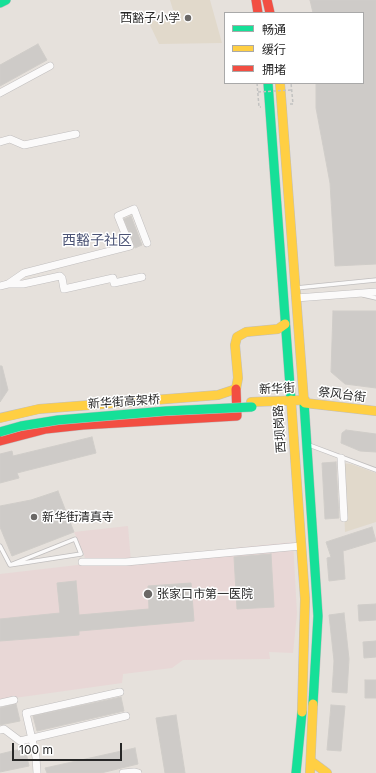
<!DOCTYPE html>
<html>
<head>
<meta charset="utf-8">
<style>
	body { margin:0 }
	#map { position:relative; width:376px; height:773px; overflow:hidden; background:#e6e1dc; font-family:Inter,"Noto Sans SC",sans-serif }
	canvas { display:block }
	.legend { position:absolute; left:224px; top:12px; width:140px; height:72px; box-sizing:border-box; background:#fff; border:1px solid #a9a9a9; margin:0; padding:5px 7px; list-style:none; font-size:12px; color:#272727 }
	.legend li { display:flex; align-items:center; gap:8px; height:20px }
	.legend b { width:20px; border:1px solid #a9a9a9 }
	.scale { position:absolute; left:12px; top:743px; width:110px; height:18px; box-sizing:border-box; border:2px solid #272727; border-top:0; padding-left:5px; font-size:12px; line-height:14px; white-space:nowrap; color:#272727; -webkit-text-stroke:3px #fff; paint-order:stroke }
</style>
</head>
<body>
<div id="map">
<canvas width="376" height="773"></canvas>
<ul class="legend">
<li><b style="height:5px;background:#16e098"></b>畅通</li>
<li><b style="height:5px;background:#ffcf43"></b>缓行</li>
<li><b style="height:5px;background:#f24e42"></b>拥堵</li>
</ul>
<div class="scale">100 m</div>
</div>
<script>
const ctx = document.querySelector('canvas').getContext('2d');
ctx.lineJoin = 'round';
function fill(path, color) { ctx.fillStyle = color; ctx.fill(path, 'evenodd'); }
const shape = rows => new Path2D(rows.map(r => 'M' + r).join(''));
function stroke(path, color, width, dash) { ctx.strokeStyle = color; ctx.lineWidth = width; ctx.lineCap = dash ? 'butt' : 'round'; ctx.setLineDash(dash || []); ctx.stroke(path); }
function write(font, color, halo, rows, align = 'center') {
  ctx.font = font + ' Inter,"Noto Sans SC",sans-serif'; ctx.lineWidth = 3; ctx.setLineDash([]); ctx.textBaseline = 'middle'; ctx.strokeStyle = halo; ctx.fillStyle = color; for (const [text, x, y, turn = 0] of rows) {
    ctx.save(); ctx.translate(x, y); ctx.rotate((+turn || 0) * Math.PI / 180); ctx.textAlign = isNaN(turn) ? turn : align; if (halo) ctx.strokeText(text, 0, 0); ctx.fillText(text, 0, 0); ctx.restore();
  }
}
fill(shape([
	[170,0,210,0,222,43,159,44,149,23,174,13],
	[342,463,351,464,376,473,376,522,345,532]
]), '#e1d9cb');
fill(shape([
	[128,526,131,562,233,552,234,548,293,542,297,614,293,653,269,652,270,659,183,660,172,668,123,674,122,683,0,700,0,574,86,564,84,554,74,532]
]), '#e8d7d6');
const building = shape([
	[310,0,376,0,376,264,335,266,330,183,316,108,316,83,363,83,363,13,313,13,310,0],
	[38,44,47,60,0,86,0,65,38,44],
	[131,216,142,245,135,248,124,219,131,216],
	[333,311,376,311,376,388,345,384,331,372,333,311],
	[0,366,2,366,8,390,0,402,0,366],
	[346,430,376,434,376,452,360,451,341,443,342,433,346,430],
	[92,437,96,453,17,473,19,478,0,483,0,454,12,451,13,456,92,437],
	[336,462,339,518,325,519,322,463,336,462],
	[58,491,74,532,12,556,0,527,0,506,31,500,58,491],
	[372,527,376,541,343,551,345,579,329,581,327,558,331,557,326,542,372,527],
	[271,554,274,607,237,609,234,557,271,554],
	[76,581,79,615,149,609,148,586,191,583,194,621,79,631,79,635,0,641,0,619,60,613,57,583,76,581],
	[376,604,376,620,359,621,358,605,376,604],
	[344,613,349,659,347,693,332,692,334,661,329,615,344,613],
	[376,641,376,657,364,658,363,642,376,641],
	[365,680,376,680,376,698,365,698,365,680],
	[121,697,124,711,37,731,33,716,121,697],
	[16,704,20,721,0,725,0,708,16,704],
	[331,705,345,706,341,751,327,750,331,705],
	[176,715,185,773,165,773,156,718,176,715],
	[25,748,29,766,0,772,0,754,25,748],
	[135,748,138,764,101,773,47,773,45,768,135,748]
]);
fill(building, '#cecbc8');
stroke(building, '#d0cdc9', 1);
const lane = shape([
	[296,288,376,280],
	[363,295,376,298],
	[309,445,376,470],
	[75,539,81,554,10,565,75,539],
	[0,546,10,565]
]);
const street = shape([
	[0,93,50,66],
	[0,142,10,139,24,145,76,134],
	[8,284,23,284,60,276,62,278,64,289,113,278,114,283,142,277],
	[0,286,8,284,24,273,130,246,118,216,134,209,147,243],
	[296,298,376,292],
	[341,458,344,518],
	[82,562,126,562,301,546],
	[0,703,14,700],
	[0,730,4,729,20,741,126,716],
	[37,773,36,757,26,713,120,692],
	[123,773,134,772,138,773]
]);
const fast = shape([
	[0,3,6,0],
	[268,83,291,400],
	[304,402,318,616,313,704],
	[296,773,302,712]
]);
const slow = shape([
	[280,83,304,402],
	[291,400,305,599,302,712],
	[251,402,305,400],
	[305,403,376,411],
	[0,418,39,409,218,395,236,389,238,378,235,345,237,337,246,332,278,329,285,324],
	[311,761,327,773],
	[310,773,313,704]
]);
const jam = shape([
	[256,0,258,13],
	[267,0,270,13],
	[83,425,237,416,236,389],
	[0,441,46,429,83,425,82,420]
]);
stroke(lane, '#c0bebe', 5);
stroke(street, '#c0bebe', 8);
stroke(fast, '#c0bebe', 10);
stroke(slow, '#c0bebe', 10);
stroke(jam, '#c0bebe', 10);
stroke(shape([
	[257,83,259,107,261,107],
	[290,104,293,104,291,83]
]), '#c2c2c1', 1.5, [3, 2]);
stroke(lane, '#fbfafa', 3.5);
stroke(street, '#fbfafa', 7);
stroke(fast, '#16e098', 9);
stroke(slow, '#ffcf43', 9);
stroke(jam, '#f24e42', 9);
const fastBridge = shape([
	[0,432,21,426,58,420,166,411,252,407]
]);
stroke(fastBridge, '#c0bebe', 10, []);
stroke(shape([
	[258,92,291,90]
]), '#c2c2c1', 1.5, [3, 2]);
stroke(fastBridge, '#16e098', 9);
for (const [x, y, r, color] of [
	[188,18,4,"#6a6866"],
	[34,517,4,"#6a6866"],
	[148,594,5,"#6a6866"]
]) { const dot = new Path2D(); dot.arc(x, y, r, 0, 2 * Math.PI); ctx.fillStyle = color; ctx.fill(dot); stroke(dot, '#fff', 1.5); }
write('12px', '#272727', '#fff', [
	["西豁子小学",180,18,"right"],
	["新华街清真寺",42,517],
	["张家口市第一医院",157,594]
], 'left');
write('12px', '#272727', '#fff', [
	["新华街",277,389,-3],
	["祭风台街",342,395,7],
	["新华街高架桥",124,402,-4],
	["西坝岗路",280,429,-94]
]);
write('14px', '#4b5375', '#fff', [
	["西豁子社区",97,241]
]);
</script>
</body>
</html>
